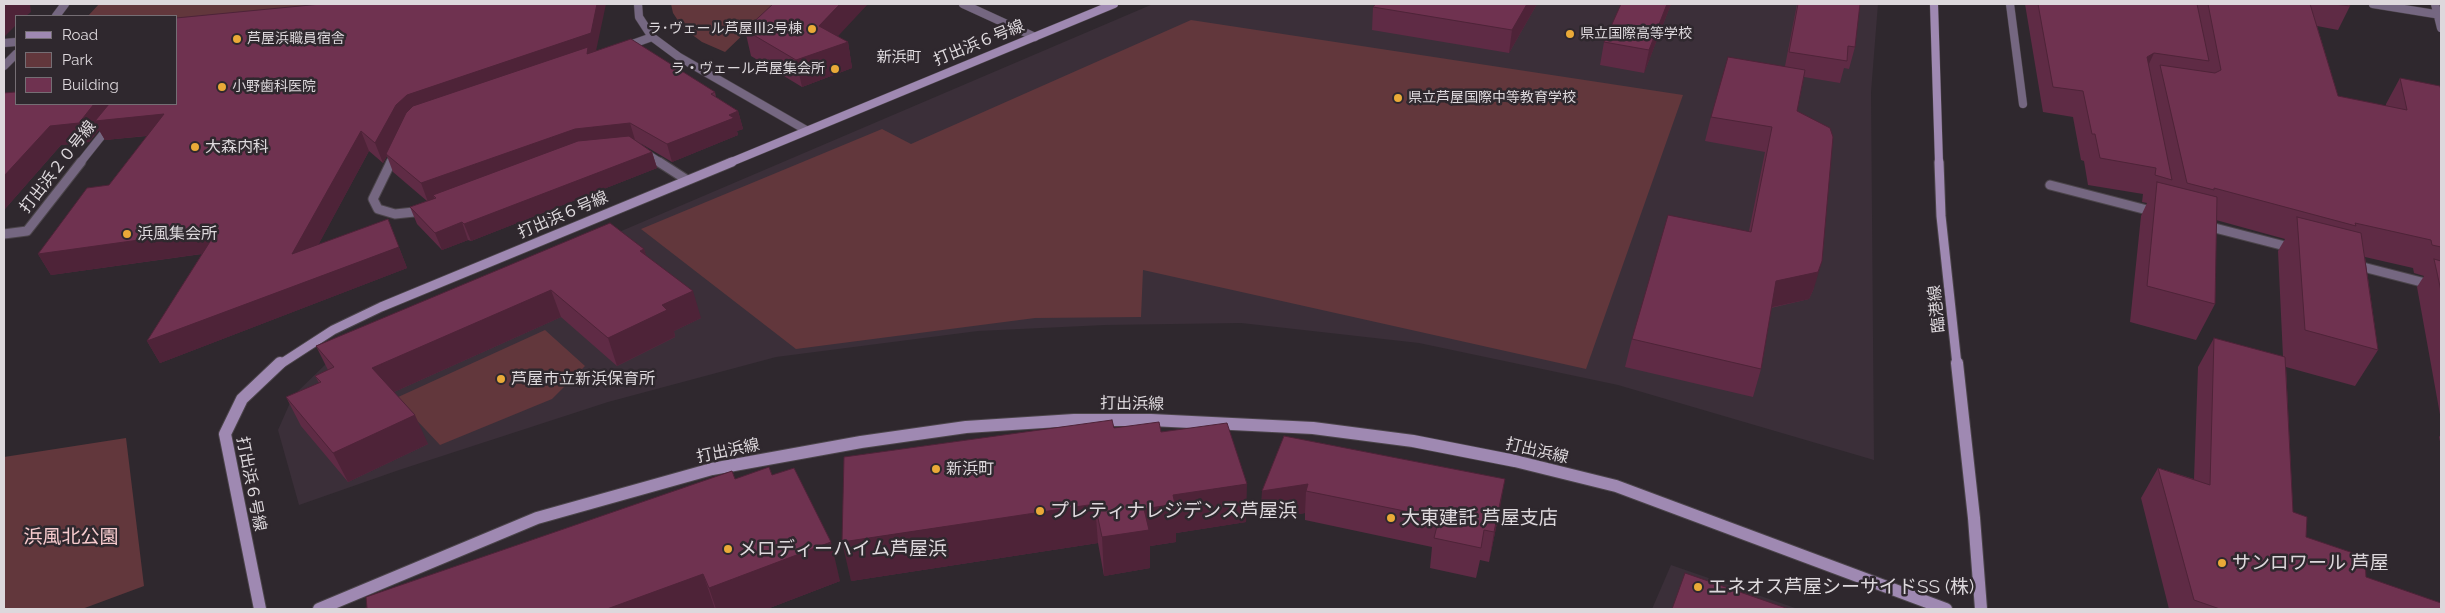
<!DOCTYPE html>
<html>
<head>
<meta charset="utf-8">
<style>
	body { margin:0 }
	#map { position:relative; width:2445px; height:613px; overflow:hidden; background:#2f282e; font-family:Raleway,sans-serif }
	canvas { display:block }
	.frame { position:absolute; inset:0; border:5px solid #ddd8dc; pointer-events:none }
	.legend { position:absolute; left:15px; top:15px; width:162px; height:90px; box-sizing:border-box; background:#2f282e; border:1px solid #756e74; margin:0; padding:6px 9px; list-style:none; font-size:15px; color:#ddd8dc }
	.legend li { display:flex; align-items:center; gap:10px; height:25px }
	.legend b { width:25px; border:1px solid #756e74 }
</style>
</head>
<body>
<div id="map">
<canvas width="2445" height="613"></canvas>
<div class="frame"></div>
<ul class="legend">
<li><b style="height:6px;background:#9f89b2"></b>Road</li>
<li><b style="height:14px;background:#62373c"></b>Park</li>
<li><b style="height:14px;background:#6f3250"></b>Building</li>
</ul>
</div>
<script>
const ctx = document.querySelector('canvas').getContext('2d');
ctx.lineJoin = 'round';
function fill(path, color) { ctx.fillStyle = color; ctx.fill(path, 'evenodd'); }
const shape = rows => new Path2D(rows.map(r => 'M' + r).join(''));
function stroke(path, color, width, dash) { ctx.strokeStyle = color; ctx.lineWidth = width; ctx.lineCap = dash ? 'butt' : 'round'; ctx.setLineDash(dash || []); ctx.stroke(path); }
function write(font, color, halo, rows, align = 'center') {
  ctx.font = font + ' Raleway,"Noto Sans JP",sans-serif'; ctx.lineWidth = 5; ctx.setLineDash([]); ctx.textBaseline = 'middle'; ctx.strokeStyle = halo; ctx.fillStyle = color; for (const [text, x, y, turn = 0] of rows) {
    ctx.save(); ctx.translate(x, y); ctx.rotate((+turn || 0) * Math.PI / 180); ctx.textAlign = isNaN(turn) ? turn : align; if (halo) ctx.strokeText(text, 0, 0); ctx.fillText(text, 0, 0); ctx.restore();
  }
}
fill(shape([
	[1153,4,1878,4,1871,92,1874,460,1618,385,1419,343,1241,323,1105,325,978,331,776,357,608,402,399,470,299,505,278,430,293,396,328,362,619,232],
	[1671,565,1798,609,1652,609]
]), '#3b2f39');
fill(shape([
	[99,4,305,4,303,7,176,30,176,16,88,16],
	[671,4,775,4,725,52,702,42,683,28,673,13],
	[1191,20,1683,95,1586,369,1143,270,1141,317,1035,318,796,349,641,229,882,129,911,144],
	[545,330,585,366,552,399,440,445,396,398],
	[126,438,144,586,82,609,4,609,4,457]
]), '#62373c');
const lane = shape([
	[963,4,1035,37],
	[4,43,16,42]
]);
const streetFar1 = shape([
	[638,4,639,17,652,37,679,57,806,130],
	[2010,4,2023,104],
	[2373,4,2441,15],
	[2435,4,2441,28],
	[56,16,65,4],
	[624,47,652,37],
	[4,66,16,54],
	[644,152,661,163],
	[80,163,127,104],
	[390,163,396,152]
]);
const street = shape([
	[391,162,373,199,378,209,395,214,424,211],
	[659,162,687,180],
	[2050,185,2155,212],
	[2203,225,2293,248],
	[4,234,27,231,81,162],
	[2355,265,2441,287]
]);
const secondaryFar2 = shape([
	[1934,4,1939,163],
	[729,163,1114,4]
]);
const secondaryFar1 = shape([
	[1939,162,1941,216,1957,365],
	[279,365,333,330,381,307,732,162]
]);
const secondary = shape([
	[1957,363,1974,518,1981,609],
	[260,609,225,434,242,399,280,363],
	[319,609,537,518,712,469,861,442,966,427,1074,420,1151,420,1313,428,1413,441,1515,461,1616,486,1946,609]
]);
stroke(lane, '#4b444a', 9);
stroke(streetFar1, '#4b444a', 9);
stroke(street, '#4b444a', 11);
stroke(secondaryFar2, '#4b444a', 9);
stroke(secondaryFar1, '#4b444a', 11);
stroke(secondary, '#4b444a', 14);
stroke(lane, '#756781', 8);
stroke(streetFar1, '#756781', 8);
stroke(street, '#756781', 9);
stroke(secondaryFar2, '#9f89b2', 8);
stroke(secondaryFar1, '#9f89b2', 9);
stroke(secondary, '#9f89b2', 12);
fill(shape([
	[1376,4,1537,4,1509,53,1372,30,1373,7],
	[1621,4,1671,4,1644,73,1600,65,1604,42],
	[1797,4,1860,4,1855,47,1849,69,1844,68,1840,83,1804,77,1797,111,1814,288,1809,299,1771,308,1761,369,1753,397,1625,367,1632,339,1749,231,1765,152,1705,141,1711,117,1785,66],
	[2025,4,2349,4,2350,6,2338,30,2317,26,2338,96,2386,106,2386,104,2400,78,2441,91,2441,420,2417,287,2424,276,2414,273,2413,268,2365,257,2378,350,2355,386,2286,367,2293,512,2306,537,2366,577,2441,609,2169,609,2141,498,2158,468,2194,479,2198,367,2214,338,2283,357,2278,251,2285,239,2216,220,2215,304,2196,340,2130,322,2141,216,2147,203,2142,202,2143,194,2088,185,2084,161,2081,160,2073,117,2043,112],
	[745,30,838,37,848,42,852,68,802,87,751,56],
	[596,51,590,53,715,92,716,97,738,111,743,129,737,131,738,135,672,162,640,143,652,152,657,168,471,241,468,240,442,250,417,224,410,207,427,201,393,172,387,156,383,163,369,151,318,245,388,219,407,268,160,363,147,341,202,254,51,275,38,254,109,185,147,136,105,140,99,130,89,142,61,145,4,210,4,93,16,104],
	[644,249,646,256,701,318,674,331,675,337,617,366,561,317,394,392,428,444,348,482,301,426,286,397,319,383,315,376,328,370,316,346],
	[1114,428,1161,432,1246,522,1176,533,1176,542,1150,546,1150,568,1104,576,1098,543,851,581],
	[2441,434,2441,446,2439,437],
	[1284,436,1500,508,1489,562,1480,560,1476,578,1430,568,1432,547,1305,520,1305,513,1261,520,1262,491],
	[772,475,840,581,767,609,362,609,735,479]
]), '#5f2b45');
fill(shape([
	[4,4,30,4,31,12,26,16,16,16,16,25,4,37],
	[597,4,606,4,596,51,590,53,386,154,387,156,383,163,375,143,396,105,407,95],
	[840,4,868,4,826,49,848,42,852,68,802,87,796,60,819,26],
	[1527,4,1537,4,1509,53,1512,30],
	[1667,4,1671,4,1644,73,1649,50],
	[2154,53,2143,77,2147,57],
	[94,104,120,104,164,114,173,133,105,140,99,130,89,142,61,145,4,210,4,176,50,126],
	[738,111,743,129,737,131,738,135,672,162,667,144],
	[630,123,635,140,436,198,433,195,435,200,428,202,421,183,575,129],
	[361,131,369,151,302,275,292,254],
	[652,152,657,168,471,241,464,224],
	[388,219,407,268,160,363,147,341],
	[462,222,468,240,442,250,435,233],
	[218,229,229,250,51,275,38,254],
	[644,249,652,276,640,251],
	[1822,261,1814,288,1809,299,1768,308,1776,281],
	[551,290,561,317,385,396,372,368],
	[693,291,701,318,674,331,675,337,617,366,608,338,662,305],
	[415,415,428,444,348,482,333,453],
	[1505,479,1500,508,1489,562,1494,532],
	[1247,484,1246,522,1176,533,1176,542,1150,546,1150,568,1104,576,1102,537,1144,509,1173,495],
	[1308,484,1306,491,1305,513,1261,520,1262,491],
	[1095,504,1098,543,851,581,842,542],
	[831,542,840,581,767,609,716,609,709,588],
	[703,574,715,609,607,609]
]), '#4e2338');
const building = shape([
	[321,4,597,4,591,33,407,95,396,105,375,143,361,131,292,254,388,219,399,247,147,341,218,229,38,254,87,188,109,185,164,114,95,121,109,104,176,104,176,18,321,4],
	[773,4,840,4,819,26,848,42,796,60,745,30,773,4],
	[1376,4,1527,4,1512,30,1373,7,1376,4],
	[1621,4,1667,4,1649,50,1604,42,1621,4],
	[1798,4,1860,4,1855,47,1848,46,1847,61,1789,52,1798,4],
	[2038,4,2197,4,2209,61,2154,53,2147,57,2172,180,2155,175,2156,168,2100,158,2095,134,2092,134,2083,91,2053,87,2038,4],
	[2208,4,2310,4,2338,96,2407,110,2400,78,2440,86,2441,91,2441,247,2432,245,2431,240,2355,223,2356,226,2214,188,2214,190,2187,183,2160,65,2215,73,2221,70,2208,4],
	[2334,4,2349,4,2350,6,2334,4],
	[631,39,715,92,711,94,738,111,729,115,734,118,667,144,630,123,575,129,421,183,386,154,406,113,413,106,588,47,587,54,631,39],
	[1728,57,1805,70,1797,111,1830,128,1833,137,1822,261,1818,272,1776,281,1761,369,1632,339,1668,215,1751,232,1772,127,1711,117,1728,57],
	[16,92,16,104,94,104,79,123,50,126,4,176,4,93,16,92],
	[629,136,652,152,464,224,462,222,435,233,410,207,436,198,433,195,578,141,629,136],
	[2157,182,2217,197,2215,304,2147,286,2157,182],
	[2297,217,2361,233,2378,350,2305,330,2297,217],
	[610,223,644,249,640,251,693,291,662,305,667,310,608,338,551,290,372,368,415,415,333,453,286,397,321,382,315,376,334,367,316,346,610,223],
	[2434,259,2441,261,2441,291,2434,259],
	[2214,338,2285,357,2293,512,2307,517,2306,537,2365,557,2366,577,2441,603,2441,609,2220,609,2194,600,2158,468,2210,485,2214,338],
	[1112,420,1114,428,1159,422,1161,432,1227,423,1247,484,1173,495,1175,504,1144,509,1149,530,1102,537,1095,504,842,542,844,457,1112,420],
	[1284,436,1505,479,1494,532,1484,530,1481,548,1434,538,1439,518,1306,491,1308,484,1262,491,1284,436],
	[769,467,772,475,794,468,831,542,709,588,703,574,607,609,362,609,367,608,366,597,732,471,735,479,769,467],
	[1685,573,1789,609,1672,609,1685,573]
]);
fill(building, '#6f3250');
stroke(building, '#4e2338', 1);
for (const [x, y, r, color] of [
	[812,29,5,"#eaaa38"],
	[1570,34,5,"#eaaa38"],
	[237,39,5,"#eaaa38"],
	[835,69,5,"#eaaa38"],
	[222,87,5,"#eaaa38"],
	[1398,98,5,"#eaaa38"],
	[195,147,5,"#eaaa38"],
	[127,234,5,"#eaaa38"],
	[501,379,5,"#eaaa38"],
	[936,469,5,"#eaaa38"],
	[1040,511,5,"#eaaa38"],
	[1391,518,5,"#eaaa38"],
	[728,549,5,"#eaaa38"],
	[2222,563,5,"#eaaa38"],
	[1698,587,5,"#eaaa38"]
]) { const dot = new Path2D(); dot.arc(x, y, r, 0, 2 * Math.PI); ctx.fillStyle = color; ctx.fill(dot); stroke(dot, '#2f282e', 2); }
write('14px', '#ddd8dc', '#2f282e', [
	["ラ･ヴェール芦屋Ⅲ2号棟",802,29,"right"],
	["県立国際高等学校",1580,34],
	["芦屋浜職員宿舎",247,39],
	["ラ・ヴェール芦屋集会所",825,69,"right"],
	["小野歯科医院",232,87],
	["県立芦屋国際中等教育学校",1408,98]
], 'left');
write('15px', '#ddd8dc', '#2f282e', [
	["新浜町",899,57]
]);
write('16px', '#ddd8dc', '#2f282e', [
	["打出浜６号線",979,43,-22],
	["打出浜２０号線",58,167,-52],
	["打出浜６号線",563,215,-23],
	["臨港線",1937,309,-96],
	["打出浜線",1132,404,1],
	["打出浜線",728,451,-12],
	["打出浜線",1537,451,13],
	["打出浜６号線",251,484,79]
]);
write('16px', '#ddd8dc', '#2f282e', [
	["大森内科",205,147],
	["浜風集会所",137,234],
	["芦屋市立新浜保育所",511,379],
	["新浜町",946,469]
], 'left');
write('19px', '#ddd8dc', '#2f282e', [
	["プレティナレジデンス芦屋浜",1050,511],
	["大東建託 芦屋支店",1401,518],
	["メロディーハイム芦屋浜",738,549],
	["サンロワール 芦屋",2232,563],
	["エネオス芦屋シーサイドSS (株)",1708,587]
], 'left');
write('19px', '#f7cbce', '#2f282e', [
	["浜風北公園",71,537]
]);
</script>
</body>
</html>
